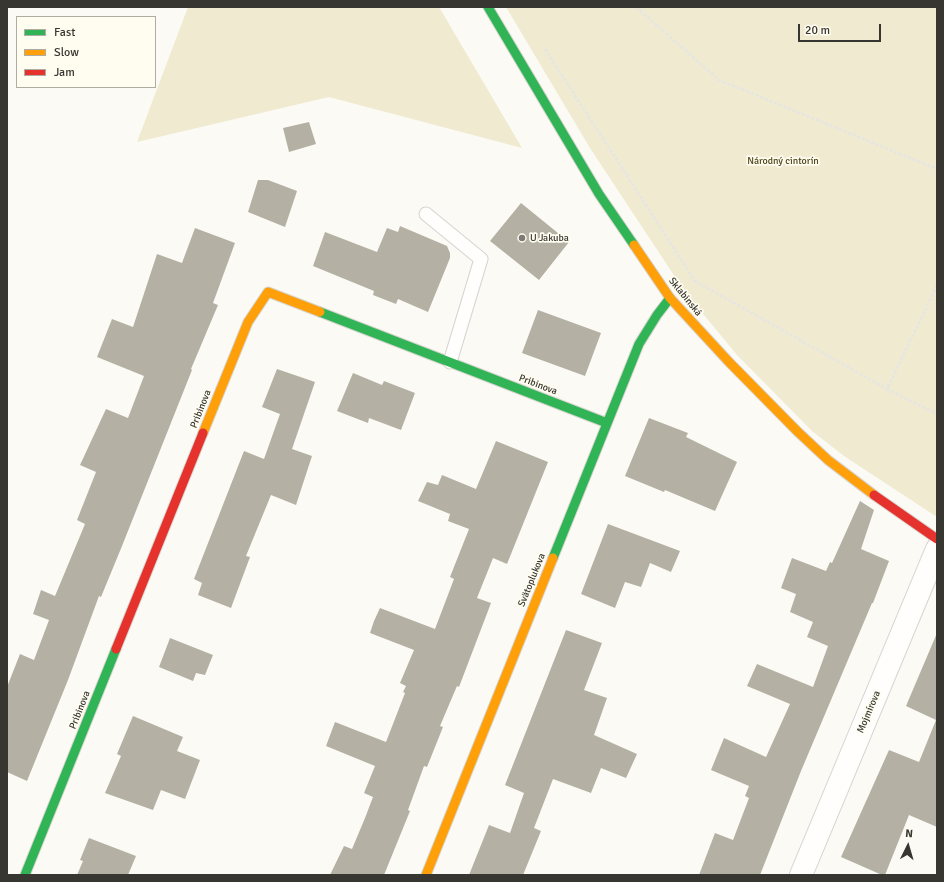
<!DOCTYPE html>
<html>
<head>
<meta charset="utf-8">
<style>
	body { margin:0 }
	#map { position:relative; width:944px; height:882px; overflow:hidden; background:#fcfaf4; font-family:Signika,sans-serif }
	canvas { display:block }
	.frame { position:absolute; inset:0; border:8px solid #373630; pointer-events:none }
	.legend { position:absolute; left:16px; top:16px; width:140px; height:72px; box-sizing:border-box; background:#fffcf0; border:1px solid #afada3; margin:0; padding:5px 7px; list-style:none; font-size:12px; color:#373630 }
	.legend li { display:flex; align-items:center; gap:8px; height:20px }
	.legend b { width:20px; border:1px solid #afada3 }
	.north { position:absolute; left:888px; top:826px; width:40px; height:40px; -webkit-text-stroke:3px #fffcf0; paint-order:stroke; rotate:5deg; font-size:11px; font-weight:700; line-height:16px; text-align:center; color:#373630 }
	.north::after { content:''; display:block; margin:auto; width:14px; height:18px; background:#373630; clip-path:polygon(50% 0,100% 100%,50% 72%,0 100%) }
	.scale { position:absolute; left:798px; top:24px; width:83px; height:18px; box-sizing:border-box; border:2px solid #373630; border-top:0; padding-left:5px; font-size:12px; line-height:14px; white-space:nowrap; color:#373630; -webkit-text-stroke:3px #fffcf0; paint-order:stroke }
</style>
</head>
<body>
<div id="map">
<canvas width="944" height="882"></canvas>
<div class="frame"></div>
<ul class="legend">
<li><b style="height:5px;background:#30b455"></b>Fast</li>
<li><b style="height:5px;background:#ff9f0a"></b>Slow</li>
<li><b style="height:5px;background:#e5322d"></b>Jam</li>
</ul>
<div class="north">N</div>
<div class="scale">20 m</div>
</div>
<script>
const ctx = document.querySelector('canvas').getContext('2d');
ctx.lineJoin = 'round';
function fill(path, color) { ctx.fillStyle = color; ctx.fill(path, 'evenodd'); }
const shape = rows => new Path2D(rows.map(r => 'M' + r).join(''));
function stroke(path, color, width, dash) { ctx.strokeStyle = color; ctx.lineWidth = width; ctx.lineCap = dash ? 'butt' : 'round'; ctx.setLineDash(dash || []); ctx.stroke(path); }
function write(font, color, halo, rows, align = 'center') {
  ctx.font = font + ' Signika,sans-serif'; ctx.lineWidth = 3.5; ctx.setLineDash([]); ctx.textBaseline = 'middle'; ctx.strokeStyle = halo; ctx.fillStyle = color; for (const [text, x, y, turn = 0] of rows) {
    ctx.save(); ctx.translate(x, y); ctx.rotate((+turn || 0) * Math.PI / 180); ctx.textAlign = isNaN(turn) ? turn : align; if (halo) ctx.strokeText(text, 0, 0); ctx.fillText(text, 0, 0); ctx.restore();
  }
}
fill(shape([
	[188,7,439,7,522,148,329,97,137,142],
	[506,7,937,7,937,517,844,456,812,431,737,355,685,292,590,148]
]), '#efead0');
fill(shape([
	[309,122,316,144,289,152,283,128],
	[258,180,268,180,297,191,285,227,248,212],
	[521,203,569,242,539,280,490,241],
	[400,226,447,246,450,253,450,258,428,312,398,299,396,304,373,295,374,291,313,266,325,232,377,252,387,228,398,232],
	[195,228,235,243,213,303,218,305,191,369,192,370,122,546,101,597,99,596,68,680,27,781,7,772,7,687,20,654,34,660,49,620,33,614,41,590,55,596,85,524,77,520,96,472,80,465,106,409,128,418,144,376,97,357,112,319,133,327,157,254,182,263],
	[538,310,601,333,585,376,522,353],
	[277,369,315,382,292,449,312,456,296,505,271,495,246,556,250,557,231,608,198,595,202,583,194,579,244,451,264,459,280,414,262,407],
	[353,373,382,385,384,381,415,393,401,430,369,418,368,423,337,411],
	[649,418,688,433,686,437,737,462,715,511,665,490,664,492,625,476],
	[496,441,548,462,507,564,493,558,477,598,491,603,459,687,457,686,440,726,443,727,427,767,424,766,408,810,410,811,384,875,330,875,344,846,352,849,365,818,373,797,364,793,375,766,326,746,335,722,386,742,405,693,403,692,406,686,400,683,414,650,370,633,374,621,380,608,435,629,454,579,450,577,469,529,448,521,450,514,418,501,427,482,438,485,442,475,476,489],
	[860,501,874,510,861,549,889,561,873,603,872,603,801,771,760,875,699,875,715,833,733,840,749,798,745,796,749,786,711,770,724,738,766,757,790,704,747,686,757,664,813,687,828,646,807,637,813,622,790,612,796,594,781,588,792,558,826,571,830,562,832,563],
	[608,524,680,551,671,572,650,563,641,587,625,582,615,608,581,594],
	[566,630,602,643,584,690,607,698,594,735,637,754,626,778,601,768,591,793,553,779,534,828,541,831,523,875,469,875,489,825,510,833,524,793,505,785],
	[937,633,937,827,909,815,885,875,882,875,841,857,889,750,919,762,936,720,906,706],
	[170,638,213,655,205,675,196,673,193,681,159,667],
	[133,716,183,737,177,751,200,760,185,799,161,790,153,810,105,793,121,756,117,754],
	[89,838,136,856,128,875,77,875,83,861,80,860]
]), '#b4b1a4');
const lane = shape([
	[426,214,481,259,450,362]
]);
const street = shape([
	[801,875,937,549]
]);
const fast = shape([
	[488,7,599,194,634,245],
	[320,312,607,423],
	[553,558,639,344,657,315,670,298],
	[25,875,116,649]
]);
const slow = shape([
	[634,245,670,298,729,362,798,432,828,460,874,495],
	[203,433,248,322,268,292,320,312],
	[426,875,553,558]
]);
const jam = shape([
	[874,495,937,539],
	[116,649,203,433]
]);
stroke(lane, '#d6d4cf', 15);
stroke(street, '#d6d4cf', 24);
stroke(fast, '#d6d4cf', 11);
stroke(slow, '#d6d4cf', 11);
stroke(jam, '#d6d4cf', 11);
stroke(shape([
	[636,7,719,80,937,169],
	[545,49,695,281,887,389],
	[937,285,887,389,937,414]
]), '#e5e5e3', 2.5, [3, 2]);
stroke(lane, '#fffefd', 13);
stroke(street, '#fffefd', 22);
stroke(fast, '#30b455', 9);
stroke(slow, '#ff9f0a', 9);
stroke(jam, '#e5322d', 9);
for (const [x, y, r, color] of [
	[522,238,4,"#7c7b75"]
]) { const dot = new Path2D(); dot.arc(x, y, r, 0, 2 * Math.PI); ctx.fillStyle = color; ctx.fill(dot); stroke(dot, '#fffcf0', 1.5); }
write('10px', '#4d4419', '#fffcf0', [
	["Národný cintorín",783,161]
]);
write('10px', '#373630', '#fffcf0', [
	["U Jakuba",530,238]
], 'left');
write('10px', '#373630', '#fffcf0', [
	["Sklabinská",685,297,51],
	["Pribinova",538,385,21],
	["Pribinova",201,409,-68],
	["Svätoplukova",532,580,-68],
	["Pribinova",80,710,-68],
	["Mojmírova",869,712,-67]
]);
</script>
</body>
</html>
